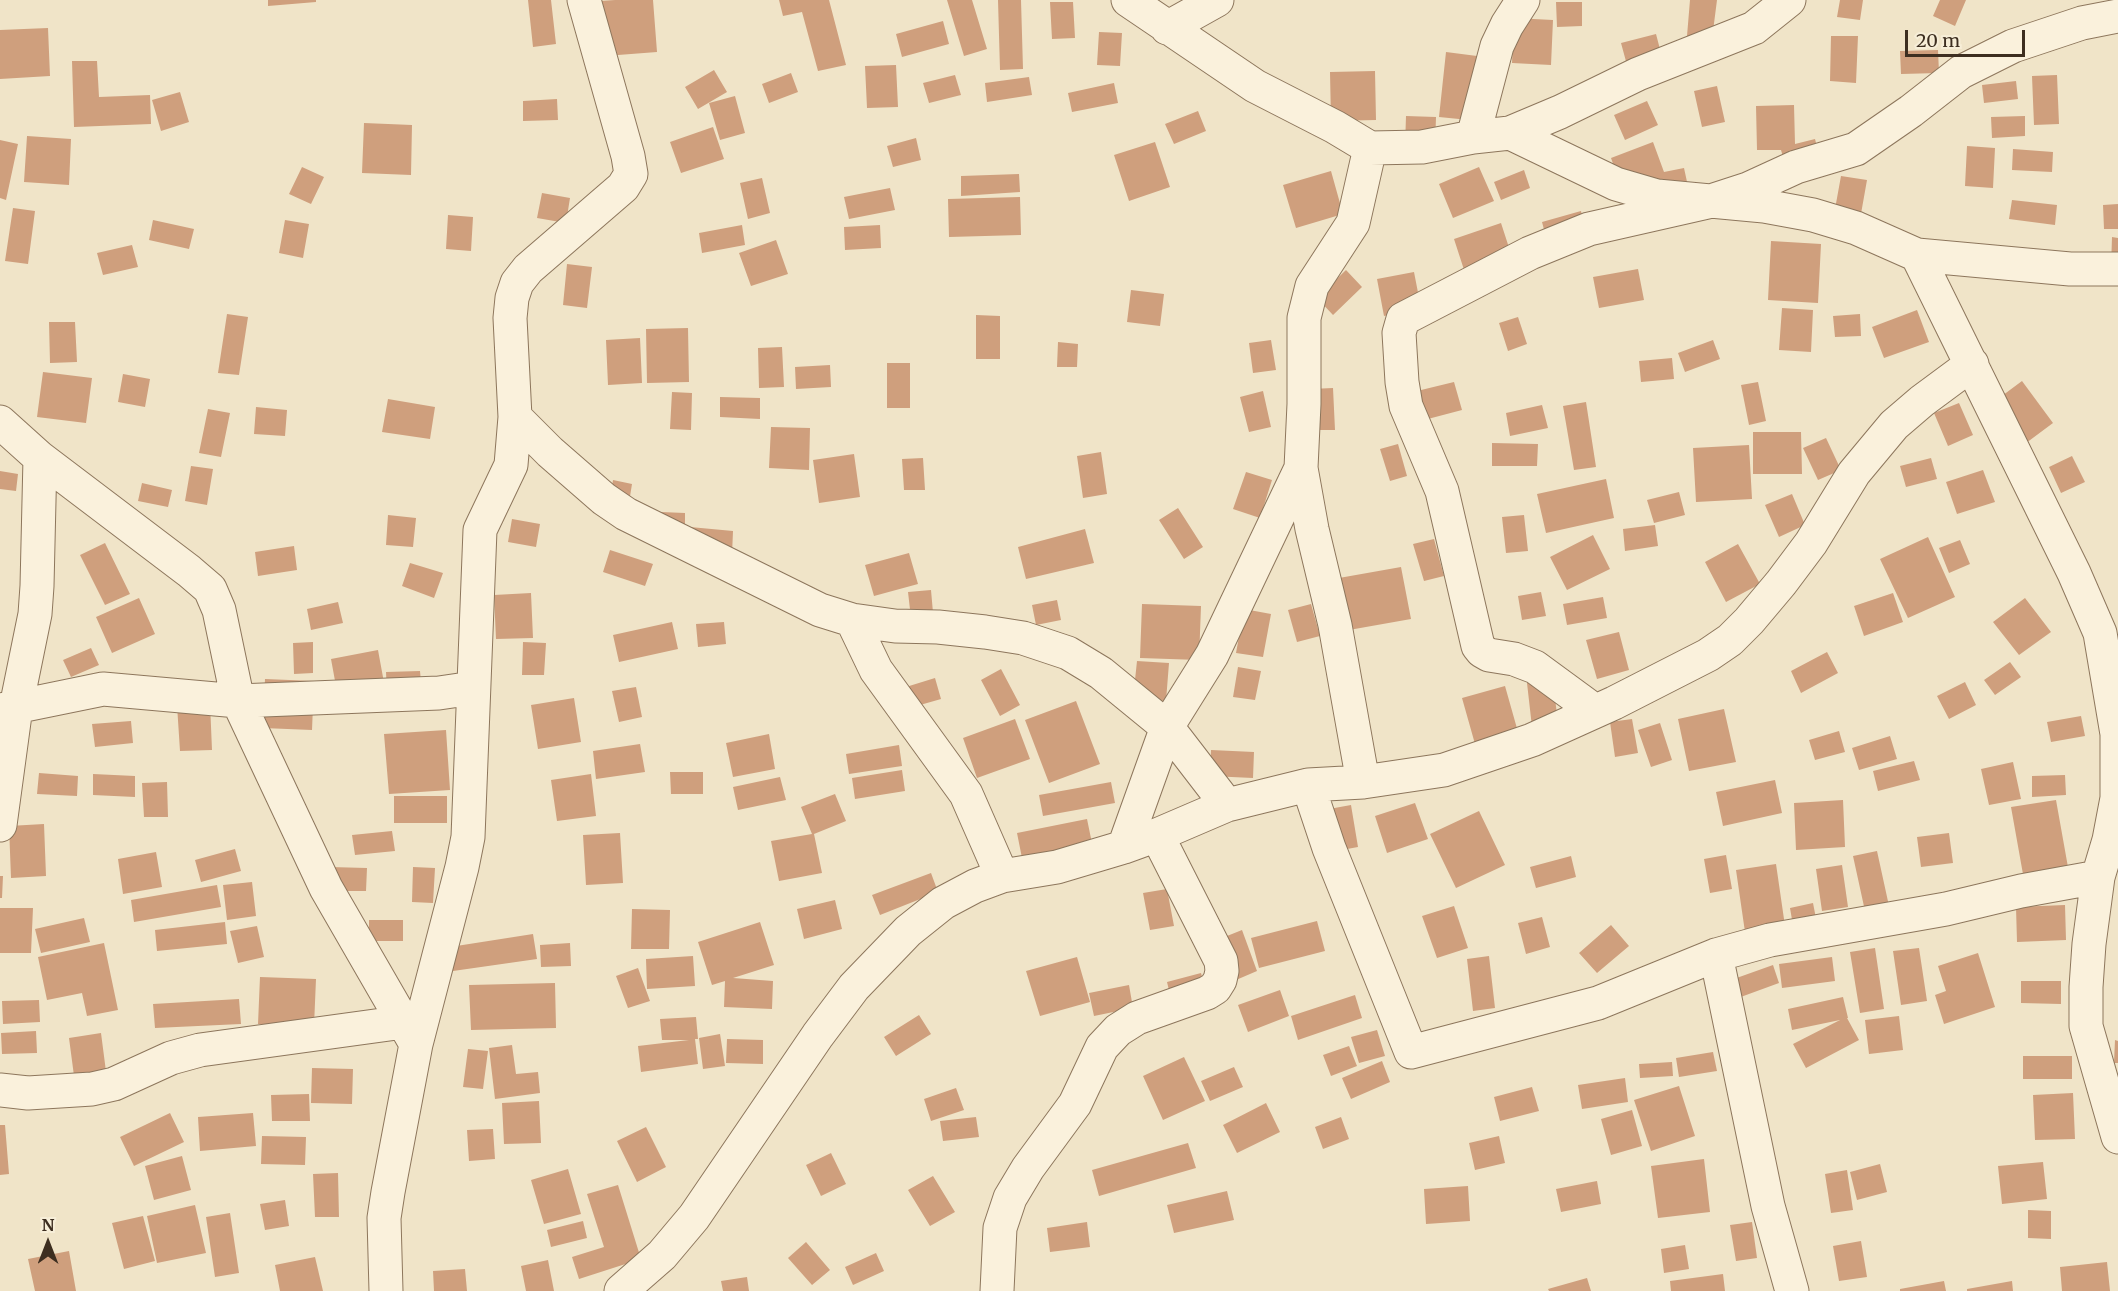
<!DOCTYPE html>
<html>
<head>
<meta charset="utf-8">
<style>
	body { margin:0 }
	#map { position:relative; width:2118px; height:1291px; overflow:hidden; background:#f0e4c8; font-family:Merriweather,serif }
	canvas { display:block }
	.north { position:absolute; left:18px; top:1213px; width:60px; height:60px; -webkit-text-stroke:4px #f7eed8; paint-order:stroke; rotate:0deg; font-size:16px; font-weight:700; line-height:24px; text-align:center; color:#3d2e20 }
	.north::after { content:''; display:block; margin:auto; width:21px; height:27px; background:#3d2e20; clip-path:polygon(50% 0,100% 100%,50% 72%,0 100%) }
	.scale { position:absolute; left:1905px; top:30px; width:120px; height:27px; box-sizing:border-box; border:3px solid #3d2e20; border-top:0; padding-left:8px; font-size:18px; line-height:21px; white-space:nowrap; color:#3d2e20; -webkit-text-stroke:4px #f7eed8; paint-order:stroke }
</style>
</head>
<body>
<div id="map">
<canvas width="2118" height="1291"></canvas>
<div class="north">N</div>
<div class="scale">20 m</div>
</div>
<script>
const ctx = document.querySelector('canvas').getContext('2d');
ctx.lineJoin = 'round';
function fill(path, color) { ctx.fillStyle = color; ctx.fill(path, 'evenodd'); }
const shape = rows => new Path2D(rows.map(r => 'M' + r).join(''));
function stroke(path, color, width, dash) { ctx.strokeStyle = color; ctx.lineWidth = width; ctx.lineCap = dash ? 'butt' : 'round'; ctx.setLineDash(dash || []); ctx.stroke(path); }
fill(shape([
	[268,0,316,0,316,2,268,6],
	[528,0,551,0,556,44,533,47],
	[615,0,653,0,657,52,605,56,600,1],
	[779,0,829,0,846,65,818,71,802,12,783,16],
	[947,0,972,0,987,49,964,56],
	[998,0,1021,0,1023,69,1000,70],
	[1690,0,1717,0,1712,39,1687,36],
	[1840,0,1863,0,1860,20,1837,17],
	[1940,0,1966,0,1955,26,1933,16],
	[1050,2,1073,2,1075,38,1052,39],
	[1556,2,1582,2,1582,26,1557,27],
	[1514,18,1553,20,1551,65,1512,63],
	[943,21,949,44,902,57,896,34],
	[48,28,50,76,0,79,0,30],
	[1099,32,1122,33,1120,66,1097,65],
	[1656,34,1662,57,1627,65,1621,43],
	[1831,36,1858,36,1856,83,1830,81],
	[1938,50,1939,73,1901,74,1900,51],
	[1446,52,1477,56,1469,120,1439,117],
	[72,61,97,61,99,97,150,95,151,124,74,127],
	[896,65,898,107,867,108,865,66],
	[714,70,727,92,698,109,685,87],
	[1375,71,1376,120,1331,121,1330,72],
	[791,73,798,92,769,103,762,84],
	[955,75,961,95,929,103,923,83],
	[2057,75,2059,124,2034,125,2032,76],
	[1029,77,1032,95,987,102,985,83],
	[2016,81,2018,99,1984,103,1982,85],
	[1114,83,1118,103,1072,112,1068,93],
	[1717,86,1725,122,1702,127,1694,91],
	[180,92,189,122,161,131,152,100],
	[735,96,745,133,720,140,709,103],
	[557,99,558,120,523,121,523,101],
	[1647,101,1658,125,1625,140,1614,115],
	[1794,105,1795,144,1815,139,1822,166,1788,174,1781,150,1757,150,1756,106],
	[1198,111,1206,131,1174,144,1165,124],
	[1406,116,1436,117,1435,148,1405,147],
	[2025,116,2025,136,1992,138,1991,117],
	[364,123,412,125,411,175,362,173],
	[713,127,724,159,681,173,670,142],
	[27,136,71,139,69,185,24,182],
	[916,138,921,160,893,167,887,146],
	[0,140,18,144,6,200,0,198],
	[1155,142,1170,187,1129,201,1114,155],
	[1653,142,1664,172,1684,168,1689,191,1623,192,1611,158],
	[1967,146,1995,148,1993,188,1965,186],
	[2013,149,2053,152,2052,172,2012,170],
	[302,167,324,177,311,204,289,194],
	[1479,167,1494,201,1453,218,1439,184],
	[1524,170,1530,188,1501,200,1494,182],
	[1331,171,1343,214,1296,228,1283,185],
	[1019,174,1020,192,961,196,961,176],
	[1841,176,1867,180,1859,225,1833,220],
	[762,178,770,213,748,219,740,183],
	[890,188,895,210,849,219,844,197],
	[542,193,570,198,566,223,537,218],
	[1020,197,1021,235,949,237,948,199],
	[2012,200,2057,205,2055,225,2009,219],
	[2118,204,2118,229,2104,229,2103,205],
	[13,208,35,211,28,264,5,261],
	[1581,211,1586,231,1547,241,1542,222],
	[448,215,473,217,471,251,446,249],
	[153,220,194,229,189,249,149,240],
	[285,220,309,224,303,258,279,253],
	[1501,223,1514,263,1467,279,1454,239],
	[742,225,745,245,702,253,699,233],
	[880,225,881,248,845,250,844,227],
	[2112,237,2118,238,2118,269,2111,269],
	[776,240,788,274,751,286,739,253],
	[1771,241,1821,244,1818,303,1768,300],
	[132,245,138,267,103,275,97,253],
	[567,264,592,267,587,308,563,305],
	[1638,269,1644,300,1599,308,1593,277],
	[1346,270,1362,287,1333,315,1317,298],
	[1414,272,1421,308,1384,316,1377,279],
	[1131,290,1164,294,1160,326,1127,322],
	[1782,308,1813,310,1811,352,1779,350],
	[1917,310,1929,342,1884,358,1872,327],
	[227,314,248,317,239,375,218,373],
	[1860,314,1861,336,1835,337,1833,316],
	[976,315,1000,316,1000,359,976,359],
	[1518,317,1527,344,1508,351,1499,323],
	[49,322,75,322,77,362,50,363],
	[688,328,689,382,647,383,646,329],
	[640,338,642,383,608,385,606,340],
	[1271,340,1276,370,1253,373,1249,343],
	[1713,340,1720,359,1685,372,1678,353],
	[1058,342,1078,344,1077,367,1057,367],
	[782,347,784,387,759,388,758,348],
	[1672,358,1674,379,1641,382,1639,361],
	[887,363,910,363,910,408,887,408],
	[830,365,831,387,796,389,795,367],
	[43,372,92,378,86,423,37,417],
	[123,374,150,379,145,407,118,402],
	[2022,381,2053,423,2014,452,1983,410],
	[1454,382,1462,410,1424,420,1417,391],
	[1758,382,1766,421,1749,425,1741,385],
	[1333,388,1335,430,1312,430,1311,389],
	[1263,391,1271,427,1249,432,1240,397],
	[672,392,692,393,691,430,670,429],
	[720,397,760,398,760,419,720,417],
	[388,399,435,407,430,439,382,432],
	[1586,402,1596,467,1574,470,1563,406],
	[1959,403,1973,435,1948,446,1934,413],
	[1542,405,1548,428,1510,436,1506,413],
	[256,407,287,410,285,436,254,434],
	[208,409,230,413,221,457,199,453],
	[771,427,810,428,809,470,769,468],
	[1753,432,1801,432,1802,474,1753,474],
	[1826,438,1841,470,1818,480,1803,448],
	[1492,443,1538,444,1537,466,1492,466],
	[1398,444,1407,476,1390,481,1380,449],
	[1749,445,1752,499,1696,502,1693,448],
	[1101,452,1107,494,1083,498,1077,456],
	[854,454,860,497,819,503,813,460],
	[2072,456,2085,482,2061,493,2049,467],
	[923,458,925,490,904,490,902,459],
	[1931,458,1937,479,1906,487,1900,466],
	[191,466,213,469,207,505,185,501],
	[1983,470,1995,502,1957,514,1946,482],
	[0,471,18,474,16,491,0,489],
	[1246,472,1272,480,1260,518,1233,509],
	[1606,479,1614,518,1546,533,1537,494],
	[613,480,632,484,627,515,608,512],
	[142,483,172,490,168,507,138,501],
	[1679,492,1685,515,1654,523,1647,500],
	[1792,494,1805,525,1779,537,1765,505],
	[1178,508,1203,547,1184,559,1159,520],
	[661,512,685,513,685,537,660,535],
	[388,515,416,518,413,547,386,545],
	[1524,515,1528,551,1506,553,1502,517],
	[512,519,540,524,536,547,508,542],
	[1655,525,1658,546,1625,551,1623,529],
	[690,527,733,531,732,555,688,550],
	[1085,529,1094,563,1026,579,1018,547],
	[1593,535,1610,569,1567,590,1550,557],
	[1928,537,1955,597,1908,618,1880,559],
	[1434,539,1444,576,1424,581,1413,544],
	[1960,540,1970,564,1949,573,1939,548],
	[105,543,130,594,105,605,80,555],
	[1738,544,1760,584,1726,602,1705,562],
	[294,546,297,570,258,576,255,552],
	[610,550,653,564,645,586,603,572],
	[909,553,918,584,874,596,865,565],
	[410,563,443,573,434,598,402,586],
	[1401,567,1411,619,1349,630,1339,578],
	[931,590,934,624,912,627,908,592],
	[1541,592,1546,616,1522,620,1518,596],
	[531,593,533,638,496,639,494,595],
	[1893,593,1903,622,1864,636,1854,606],
	[1603,597,1607,618,1567,625,1563,604],
	[139,598,155,634,112,653,96,617],
	[2025,598,2051,632,2019,655,1993,622],
	[1057,600,1061,620,1036,625,1032,605],
	[338,602,343,623,311,630,307,609],
	[1142,604,1201,606,1199,660,1140,658],
	[1311,604,1320,636,1297,642,1288,610],
	[1244,609,1271,614,1263,657,1236,653],
	[672,622,678,649,619,662,613,635],
	[724,622,726,644,698,647,696,624],
	[1619,632,1629,670,1597,679,1586,640],
	[313,642,313,673,294,674,293,643],
	[523,642,546,643,544,675,522,675],
	[91,648,99,665,71,677,63,660],
	[378,650,387,699,340,708,331,659],
	[1827,652,1838,673,1801,693,1791,671],
	[1137,661,1169,663,1166,701,1133,699],
	[2010,662,2021,677,1995,695,1984,680],
	[1238,667,1261,671,1255,700,1233,697],
	[1001,669,1020,705,1000,716,981,680],
	[420,671,422,693,387,694,386,672],
	[935,678,941,699,899,711,893,691],
	[265,679,314,681,312,730,263,728],
	[1553,680,1558,724,1532,727,1527,683],
	[1965,682,1976,705,1949,719,1937,696],
	[1505,686,1518,732,1475,744,1462,698],
	[636,687,642,717,619,722,612,691],
	[574,698,581,742,538,749,531,705],
	[1076,701,1100,764,1049,783,1025,720],
	[210,703,212,750,180,751,177,705],
	[1724,709,1736,762,1689,771,1678,719],
	[2081,716,2085,736,2051,742,2047,722],
	[1015,719,1030,759,977,778,963,738],
	[1632,719,1638,753,1615,757,1610,722],
	[131,721,133,743,95,747,92,724],
	[1660,723,1672,760,1651,767,1638,730],
	[446,730,450,790,389,794,384,734],
	[1839,731,1845,752,1815,760,1809,740],
	[769,734,775,769,733,777,726,743],
	[1890,736,1897,759,1859,770,1852,748],
	[640,744,645,772,596,779,593,751],
	[899,745,902,766,849,774,846,754],
	[1211,750,1254,752,1253,778,1210,776],
	[1914,761,1920,780,1878,791,1873,771],
	[2013,762,2021,799,1989,805,1981,769],
	[902,770,905,791,855,799,852,778],
	[670,772,703,772,703,794,671,794],
	[39,773,78,776,77,796,37,794],
	[93,774,135,776,135,797,93,795],
	[591,774,596,816,557,821,551,780],
	[2065,775,2066,795,2032,797,2032,776],
	[780,777,786,800,738,810,733,787],
	[1775,780,1782,813,1723,826,1716,792],
	[167,782,168,817,144,817,142,783],
	[1111,782,1115,803,1043,816,1039,795],
	[835,794,846,821,814,834,822,873,779,881,771,841,812,834,801,807],
	[394,796,447,796,447,823,394,823],
	[1843,800,1845,847,1796,850,1794,803],
	[2056,800,2071,884,2026,891,2011,807],
	[1415,803,1428,839,1387,853,1375,816],
	[1351,805,1358,847,1336,851,1329,809],
	[1479,811,1505,865,1456,888,1430,834],
	[1087,819,1094,853,1024,868,1017,833],
	[44,824,46,876,11,878,9,826],
	[392,831,395,851,355,855,352,835],
	[620,833,623,883,586,885,583,835],
	[1949,833,1953,863,1921,867,1917,837],
	[235,849,241,871,201,882,195,860],
	[1877,851,1889,906,1865,911,1853,856],
	[156,852,162,887,123,894,118,859],
	[1726,855,1732,889,1710,893,1704,859],
	[1571,856,1576,877,1536,888,1530,867],
	[1776,864,1785,926,1745,932,1736,870],
	[1842,865,1848,907,1822,911,1816,869],
	[330,867,367,868,366,891,330,891],
	[413,867,435,868,433,903,412,902],
	[931,873,938,892,880,915,872,895],
	[0,876,3,876,2,898,0,898],
	[252,882,256,916,227,920,223,885],
	[217,885,221,907,134,922,131,900],
	[1167,889,1174,926,1150,930,1143,893],
	[835,900,842,929,804,939,797,909],
	[1813,903,1820,939,1796,943,1790,908],
	[2065,905,2066,940,2017,942,2016,907],
	[1454,906,1468,948,1437,958,1422,916],
	[0,908,33,908,31,953,0,953],
	[632,909,670,910,669,949,631,949],
	[1542,917,1550,947,1526,954,1518,923],
	[84,918,90,942,41,953,35,929],
	[369,920,403,920,403,941,369,941],
	[1317,921,1325,951,1259,968,1251,938],
	[225,922,227,944,157,951,155,930],
	[760,922,774,965,733,978,773,981,772,1009,724,1007,725,981,712,985,698,942],
	[1611,925,1629,946,1597,973,1579,953],
	[257,926,264,957,238,963,230,931],
	[1242,930,1257,971,1229,983,1212,942],
	[533,934,537,959,453,971,450,947],
	[104,943,118,1010,87,1016,82,993,47,1000,38,957],
	[570,943,571,966,541,967,540,945],
	[1875,948,1884,1009,1860,1013,1850,952],
	[1919,948,1927,1001,1901,1005,1893,951],
	[1978,953,1995,1007,1944,1024,1935,995,1946,991,1938,966],
	[693,956,695,986,647,989,646,959],
	[1489,956,1495,1008,1473,1011,1467,959],
	[1077,957,1090,1002,1040,1016,1026,971],
	[1832,957,1835,981,1782,988,1779,964],
	[1773,965,1779,983,1738,998,1731,980],
	[638,968,650,1001,628,1008,616,976],
	[1201,973,1208,997,1173,1007,1167,982],
	[260,977,316,979,314,1026,258,1024],
	[2021,981,2061,981,2061,1004,2021,1003],
	[555,983,556,1028,471,1030,469,985],
	[1129,985,1133,1008,1094,1016,1089,993],
	[1280,990,1289,1016,1248,1032,1238,1005],
	[1355,995,1362,1018,1298,1040,1291,1016],
	[1843,997,1848,1018,1847,1018,1859,1040,1806,1068,1793,1044,1840,1020,1792,1030,1788,1009],
	[239,999,241,1024,155,1028,153,1004],
	[39,1000,40,1022,3,1024,2,1001],
	[919,1015,931,1034,896,1056,884,1037],
	[1899,1016,1903,1050,1869,1054,1865,1020],
	[696,1017,698,1039,695,1039,698,1064,641,1072,638,1046,689,1040,662,1040,660,1019],
	[1377,1030,1385,1056,1359,1063,1351,1037],
	[36,1031,37,1053,2,1054,1,1033],
	[101,1033,108,1087,76,1091,69,1038],
	[720,1034,725,1066,703,1069,699,1038],
	[727,1039,763,1040,763,1064,726,1063],
	[2115,1040,2118,1041,2118,1063,2114,1063],
	[512,1045,516,1074,538,1072,540,1093,495,1099,489,1048],
	[1349,1046,1357,1066,1331,1076,1323,1055],
	[468,1049,488,1051,483,1089,463,1087],
	[1713,1052,1717,1071,1679,1077,1676,1058],
	[2023,1056,2072,1056,2072,1079,2023,1079],
	[1184,1057,1205,1101,1163,1120,1143,1076],
	[1382,1061,1390,1082,1351,1099,1342,1078],
	[1672,1062,1673,1076,1640,1078,1639,1064],
	[1234,1067,1243,1087,1210,1101,1201,1081],
	[312,1068,353,1069,352,1104,311,1103],
	[1625,1078,1628,1102,1582,1109,1578,1085],
	[1679,1086,1695,1136,1651,1151,1634,1100],
	[1532,1087,1539,1111,1500,1121,1494,1097],
	[956,1088,964,1110,931,1121,924,1099],
	[2073,1093,2075,1139,2035,1140,2033,1095],
	[309,1094,310,1121,272,1121,271,1095],
	[539,1101,541,1143,504,1144,502,1103],
	[1266,1103,1280,1132,1237,1153,1223,1125],
	[1632,1110,1642,1146,1611,1155,1601,1119],
	[170,1113,184,1142,134,1166,120,1137],
	[253,1113,256,1146,200,1151,198,1117],
	[976,1117,979,1137,943,1141,940,1121],
	[1341,1117,1349,1139,1323,1149,1315,1127],
	[0,1125,5,1125,9,1174,0,1175],
	[646,1127,666,1167,637,1182,617,1141],
	[493,1129,495,1159,469,1161,467,1130],
	[262,1136,306,1137,305,1165,261,1164],
	[1499,1136,1505,1163,1475,1170,1469,1143],
	[1188,1143,1196,1168,1099,1196,1092,1170],
	[831,1153,846,1184,821,1196,806,1165],
	[182,1156,191,1190,154,1200,145,1166],
	[1704,1159,1710,1212,1658,1218,1651,1166],
	[2043,1162,2047,1199,2002,1204,1998,1166],
	[1880,1164,1887,1192,1857,1200,1850,1172],
	[568,1169,581,1214,544,1224,531,1180],
	[1847,1170,1853,1210,1831,1213,1825,1174],
	[338,1173,339,1217,315,1217,313,1174],
	[933,1176,955,1212,930,1226,908,1190],
	[1597,1181,1601,1204,1561,1212,1556,1189],
	[618,1185,641,1259,579,1279,572,1257,604,1247,587,1194],
	[1468,1186,1470,1221,1426,1224,1424,1189],
	[1227,1191,1234,1220,1174,1233,1167,1205],
	[285,1200,289,1226,265,1230,260,1204],
	[195,1205,206,1253,157,1263,147,1216],
	[2028,1210,2051,1211,2051,1239,2028,1238],
	[230,1213,239,1273,215,1277,206,1217],
	[143,1216,155,1261,124,1269,112,1223],
	[583,1221,587,1238,551,1247,547,1230],
	[1087,1222,1090,1247,1050,1252,1047,1228],
	[1752,1222,1757,1258,1736,1261,1730,1225],
	[1861,1241,1867,1277,1839,1281,1833,1246],
	[806,1242,830,1270,812,1285,788,1258],
	[1685,1245,1689,1269,1664,1273,1661,1249],
	[69,1251,76,1291,35,1291,28,1259],
	[876,1253,884,1271,853,1285,845,1267],
	[315,1257,323,1291,280,1291,275,1265],
	[548,1260,554,1291,526,1291,521,1266],
	[2107,1262,2110,1291,2062,1291,2060,1267],
	[465,1269,467,1291,434,1291,433,1271],
	[1723,1274,1725,1291,1671,1291,1670,1281],
	[747,1277,749,1291,723,1291,721,1281],
	[1587,1278,1591,1291,1549,1291,1548,1289],
	[1944,1281,1946,1291,1900,1291,1900,1289],
	[2012,1281,2013,1291,1967,1291,1967,1289]
]), '#cf9f7d');
const minor = shape([
	[1128,0,1255,86,1335,127,1370,148,1422,147,1473,137,1510,133,1560,112,1638,74,1754,28,1789,0],
	[1167,28,1217,0],
	[1510,133,1616,184,1657,196,1764,206,1813,215,1856,228,1917,255,2070,269,2118,269],
	[1473,137,1497,46,1507,25,1523,0],
	[1917,255,2074,573,2100,633,2117,734,2117,798,2109,840,2098,877,2089,944,2086,987,2086,1026,2118,1137],
	[515,417,550,452,604,499,626,514,820,610,852,620,876,670,966,794,1002,876],
	[0,422,40,458,189,571,210,589,219,610,238,701,326,888,416,1044],
	[1301,468,1312,529,1335,625,1363,782],
	[852,620,895,626,938,627,985,632,1023,638,1068,653,1101,673,1167,727,1227,805],
	[0,710,103,689,238,701,439,693,473,688],
	[1595,711,1535,667,1514,659,1489,655,1482,651,1478,646,1442,491,1406,406,1402,382,1399,333,1403,319,1530,253,1589,229,1708,202,1748,189,1796,167,1856,149,1911,111,1961,72,2013,46,2082,23,2118,16],
	[1308,785,1329,848,1411,1052,1598,1003,1716,955,1770,940,1946,909,2021,891,2098,877],
	[0,825,16,707,35,614,37,586,40,458],
	[1124,847,1167,727,1212,655,1301,468,1304,404,1304,318,1312,286,1353,223,1370,148],
	[1716,955,1768,1206,1792,1291],
	[0,1090,28,1093,92,1089,114,1084,171,1058,200,1050,404,1022],
	[386,1291,384,1218,388,1192,416,1044,462,867,468,837,480,530,511,465,515,417,510,318,512,298,517,283,528,269,623,187,631,174,628,156,584,0],
	[621,1291,662,1255,694,1217,818,1035,854,987,908,931,943,903,975,886,1002,876,1057,867,1124,847,1157,835,1227,805,1308,785,1363,782,1444,770,1532,740,1614,703,1708,655,1730,640,1749,621,1781,583,1811,543,1854,473,1894,425,1922,401,1972,364],
	[997,1291,1000,1228,1010,1198,1028,1168,1075,1104,1102,1047,1118,1030,1137,1018,1207,993,1215,988,1220,980,1222,971,1221,961,1157,835]
]);
stroke(minor, '#8d765c', 35);
stroke(minor, '#faf1dc', 33);
</script>
</body>
</html>
